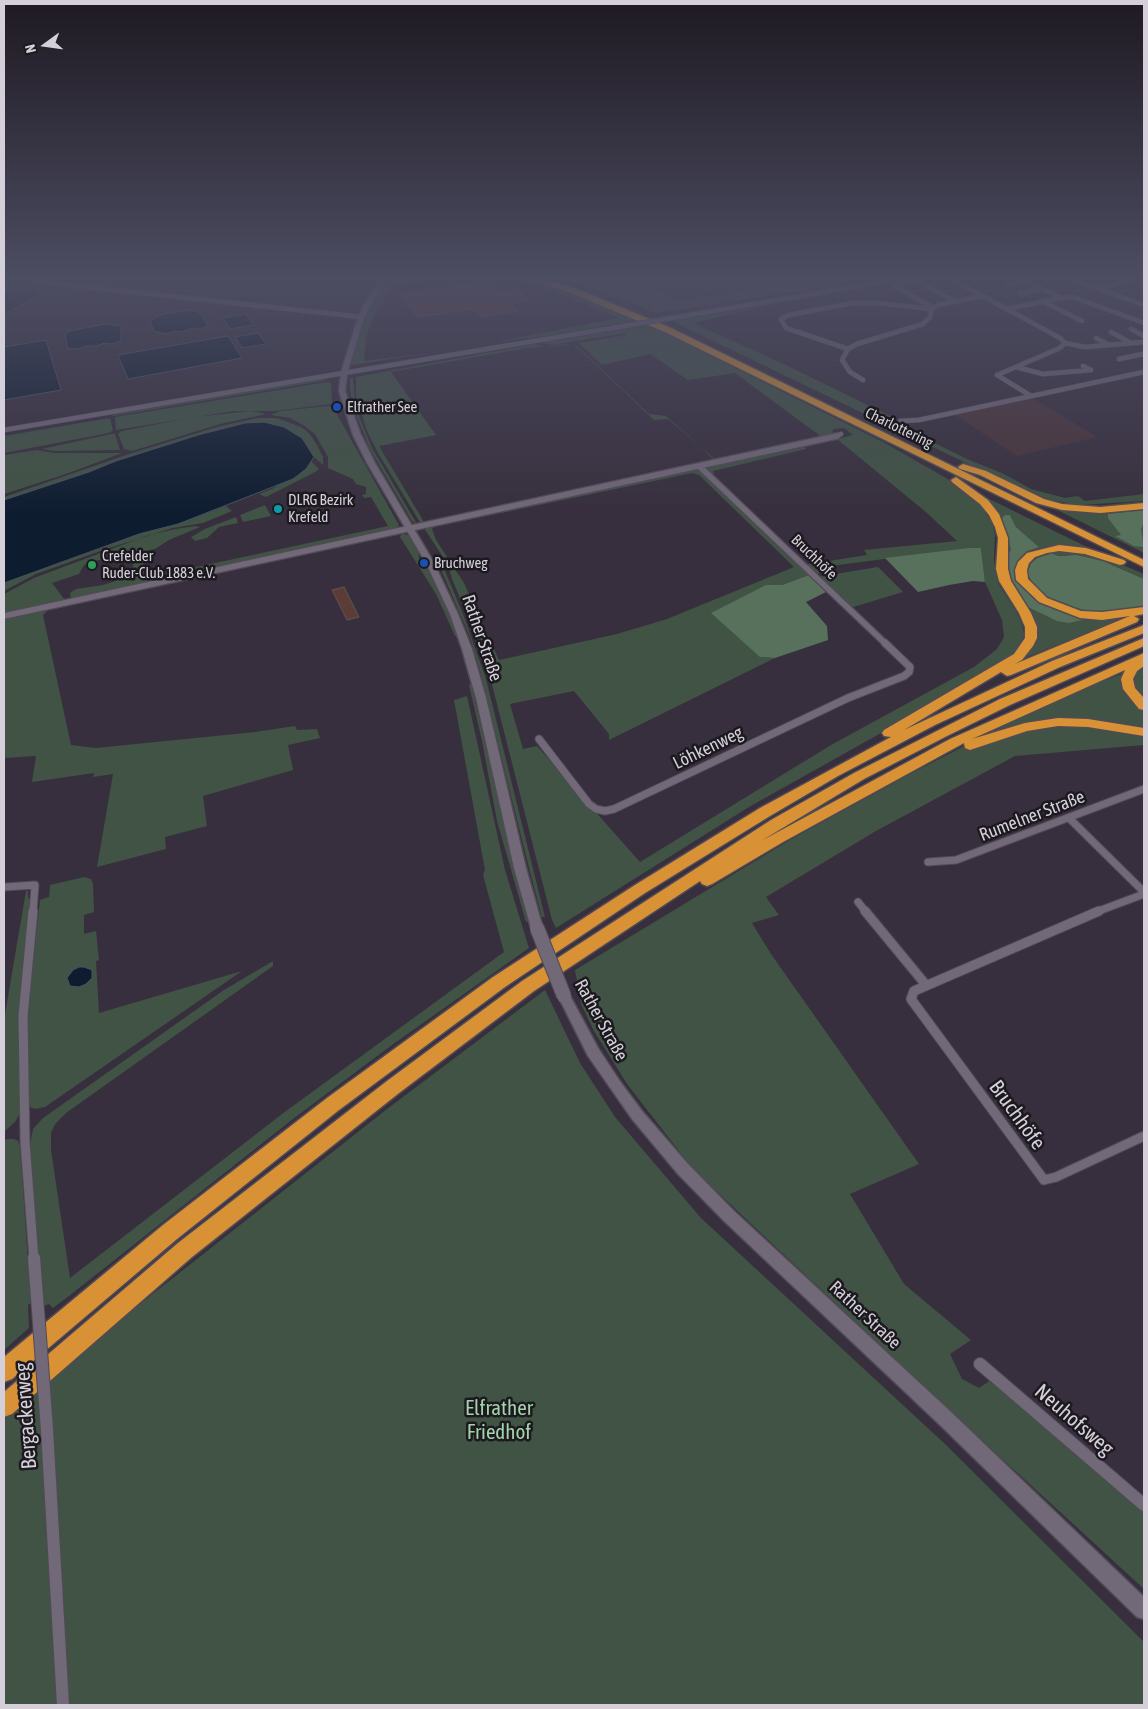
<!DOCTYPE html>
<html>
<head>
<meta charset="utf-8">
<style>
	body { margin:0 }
	#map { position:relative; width:1148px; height:1709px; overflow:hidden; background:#372f3d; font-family:"Asap Condensed",sans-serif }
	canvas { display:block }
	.frame { position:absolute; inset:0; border:5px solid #d4cfd8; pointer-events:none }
	.north { position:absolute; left:20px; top:20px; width:50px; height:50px; -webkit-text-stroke:4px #1c191f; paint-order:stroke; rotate:256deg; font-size:14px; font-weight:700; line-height:20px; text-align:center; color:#d4cfd8 }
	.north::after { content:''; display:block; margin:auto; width:18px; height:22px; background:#d4cfd8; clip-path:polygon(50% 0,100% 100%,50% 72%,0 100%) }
</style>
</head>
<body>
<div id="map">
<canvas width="1148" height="1709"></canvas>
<div class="frame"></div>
<div class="north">N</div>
</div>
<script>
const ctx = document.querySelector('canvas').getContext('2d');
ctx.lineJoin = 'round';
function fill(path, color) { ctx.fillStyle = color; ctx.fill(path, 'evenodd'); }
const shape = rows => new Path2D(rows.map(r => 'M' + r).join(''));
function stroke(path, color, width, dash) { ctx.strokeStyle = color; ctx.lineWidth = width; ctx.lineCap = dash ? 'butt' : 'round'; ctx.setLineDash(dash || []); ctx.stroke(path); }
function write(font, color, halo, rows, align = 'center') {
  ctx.font = font + ' "Asap Condensed",sans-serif'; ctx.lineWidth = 5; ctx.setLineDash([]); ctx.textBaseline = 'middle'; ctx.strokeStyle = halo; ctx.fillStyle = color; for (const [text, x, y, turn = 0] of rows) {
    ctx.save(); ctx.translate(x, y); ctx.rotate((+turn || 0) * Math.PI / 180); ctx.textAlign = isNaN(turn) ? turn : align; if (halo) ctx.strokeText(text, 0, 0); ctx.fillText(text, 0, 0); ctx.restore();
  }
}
fill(shape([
	[1032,398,1097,437,1017,456,954,414]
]), '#48343a');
fill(shape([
	[636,277,830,277,679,298]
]), '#41364a');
fill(shape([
	[388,277,454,277,393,286,373,317,366,338,364,361,436,352,353,365,352,362,360,332,380,287],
	[504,277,517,277,567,293,637,320,546,336,496,342,619,318,555,292],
	[556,277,629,277,679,300,835,277,888,277,656,313,582,284],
	[832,294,835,294,766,306,693,323,786,365,892,417,886,419,967,459,1004,474,1031,489,1065,498,1078,496,1085,501,1144,494,1144,501,1079,505,1047,499,1026,492,672,321],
	[649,325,883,442,953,482,968,494,979,503,992,523,995,534,994,560,998,583,1016,611,1022,624,1024,636,1019,646,1010,657,890,728,749,807,556,928,552,920,486,661,452,579,448,565,424,528,696,470,702,471,809,575,782,585,766,585,760,657,775,658,609,740,609,734,574,691,510,704,523,749,537,746,640,862,831,745,974,667,997,649,1004,637,1002,620,985,582,981,548,968,548,831,566,832,570,815,574,803,565,867,555,864,550,957,541,927,513,837,439,853,435,844,428,833,429,832,436,823,438,735,373,688,380,650,354,602,365,579,343,627,335,626,333,551,345,541,343],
	[692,473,699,475,794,567,667,619,617,634,499,660,464,583,436,540,432,529,434,527],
	[535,344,544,347,564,344,577,346,649,414,666,416,717,461,421,524,378,453,367,431,356,396,356,377],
	[572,345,581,351,654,420,668,419,701,447,715,461,424,522,379,446,436,435,391,372,528,348],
	[350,378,353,378,356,409,372,448,417,524,412,521,370,449,353,407,350,389],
	[323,379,328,380,113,416,112,415],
	[328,382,331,383,332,404,273,411,234,411,116,430,115,417],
	[328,406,333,407,339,418,399,525,396,530,170,578,165,578,163,571,172,570,173,572,388,526,371,497,364,498,362,495,366,494,366,487,356,484,353,479,328,468,328,457,315,434,303,425,290,418,271,415,280,411],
	[251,411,266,414,220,424,132,451,124,449,118,434,122,431,195,417],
	[110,418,113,430,109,433,4,453,4,436],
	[258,418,277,418,301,427,309,433,317,445,323,457,323,465,314,457,302,438,245,423,143,452,89,472,4,500,4,497,129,454,217,427],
	[111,434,115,434,120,450,53,451,42,449],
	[805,447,806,449,713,471,715,477,796,554,799,560,707,470,710,466],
	[37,450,55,453,122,453,66,474,4,494,4,455],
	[311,461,319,469,315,472,266,497,259,494,272,489,306,469],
	[977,493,1091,549,1050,548,1040,550,1029,554,1020,578,1062,610,1111,618,1127,617,1024,658,1032,649,1035,637,1020,598,1060,612,1033,598,1022,587,1015,571,1018,560,1027,551,1038,546,1016,527,1010,515,1011,549,1006,559,1005,543],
	[1039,501,1110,512,1144,509,1144,553],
	[265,505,271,516,243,522,240,515],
	[226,506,232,511,203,523,173,528,106,549,104,547,139,534,178,524],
	[236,517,238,523,219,527,207,538,195,541,191,537,205,529],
	[196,526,200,527,169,540,155,549,140,552,141,555,136,556,136,552,108,561,98,560,84,565,79,574,52,583,65,600,4,614,4,594,34,578,146,536,175,529],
	[402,533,412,537,418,548,419,558,436,582,458,636,455,636,436,594,400,537],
	[102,548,103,550,36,574,4,591,4,583],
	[1060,551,1078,552,1109,559,1144,574,1144,579,1103,561,1067,555,1058,556,1052,553],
	[142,558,146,575,154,573,156,579,151,582,71,599,70,593,76,589,103,585,131,576,134,560],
	[443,566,463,614,486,679,545,917,542,917,530,872,479,667,470,637,442,572,441,567],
	[878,567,903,592,850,608,817,577],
	[237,568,238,569,48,610,43,615,71,745,96,748,255,732,295,726,297,730,317,729,320,738,288,745,293,770,203,796,207,826,165,837,166,849,97,867,113,774,93,777,94,773,32,782,36,756,4,758,4,618],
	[1144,665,1144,745,1015,756,876,831,766,897,779,915,752,923,771,954,919,1164,850,1194,904,1284,971,1340,950,1354,962,1379,979,1388,991,1380,1144,1510,1144,1589,939,1401,693,1169,627,1084,594,1031,581,1004,575,970,790,840,910,774,1050,702],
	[471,684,528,921,526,922,497,821,482,741,469,685],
	[467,696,505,870,529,948,392,1045,293,1119,69,1296,53,1308,49,1304,44,1306,43,1287,40,1289,29,1150,33,1129,43,1118,224,990,273,961,273,966,66,1113,55,1124,51,1133,51,1150,70,1278,286,1111,504,952,483,875,485,870,454,700],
	[84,877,91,879,93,884,94,912,84,915,84,934,96,931,99,960,96,961,99,1013,242,971,45,1107,35,1109,30,1107,27,1098,28,1010,40,900,49,897,50,885],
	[26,891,28,891,28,897,30,900,19,1016,19,1115,15,1122,4,1132,4,1020],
	[545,990,580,1063,615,1117,701,1218,945,1444,1144,1642,1144,1705,4,1705,4,1420,69,1360,387,1109],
	[7,1139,14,1139,18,1141,20,1146,31,1303,28,1305,29,1328,4,1350,4,1141]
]), '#405344');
fill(shape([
	[1144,510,1144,523,1141,529,1144,547,1134,546,1115,536,1121,535,1108,518,1108,514],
	[1005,515,1010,515,1016,527,1039,547,1027,551,1018,560,1015,571,1022,587,1033,598,1047,606,1086,619,1069,623,1057,621,1028,607,1020,598,1006,574,1006,559,1011,549,1002,518],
	[968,548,981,548,985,582,973,581,949,585,918,592,885,558],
	[1052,553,1058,556,1076,555,1103,561,1144,579,1144,607,1113,612,1087,611,1062,604,1047,597,1033,585,1027,573,1031,563,1037,558],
	[809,575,826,592,806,602,827,626,828,640,775,658,760,657,711,613,766,585,782,585]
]), '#58715c');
const water = shape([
	[4,289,41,293,4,315,4,289],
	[191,310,201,313,208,326,200,329,192,328,183,332,175,331,166,334,154,331,150,322,155,317,164,314,191,310],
	[246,314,253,325,230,329,223,318,246,314],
	[105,324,121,326,121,341,112,344,105,343,96,346,87,346,78,349,70,349,67,346,65,335,69,331,105,324],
	[258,333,266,344,242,348,235,337,258,333],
	[228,336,242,358,128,379,118,355,228,336],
	[46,340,61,390,4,400,4,347,46,340],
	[264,422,284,427,302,438,314,457,306,469,293,479,178,524,139,534,4,583,4,500,89,472,116,461,198,435,245,423,264,422],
	[79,967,84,967,92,970,92,978,86,984,79,987,70,986,67,978,73,970,79,967]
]);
fill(water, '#0e1c30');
stroke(water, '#495262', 1);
const building = shape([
	[665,277,714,277,725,282,704,287,695,282,681,285,665,277],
	[487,281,499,293,518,290,529,300,510,303,518,311,480,317,473,309,418,317,399,294,487,281],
	[344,587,359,617,347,620,332,590,344,587]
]);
fill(building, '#5b3c37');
stroke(building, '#665350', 1);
const streetFar4 = shape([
	[948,277,1060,338,1065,343,1085,347,1144,342],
	[1018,277,1061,298,1073,297,1144,323],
	[1065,277,1144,305],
	[32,281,362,317],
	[1007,284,1026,281],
	[1100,289,1135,277],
	[1020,293,1042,289],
	[1044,302,1082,321],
	[932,307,893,285,917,281,954,301],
	[1006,309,1061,298],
	[672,318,911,277],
	[1131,329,1144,336],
	[1111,332,1131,343],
	[1096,338,1109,345],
	[848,349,786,328,781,319,789,315,853,303,877,303,932,309],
	[1119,359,1143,354],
	[1016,367,1043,374,1091,370,1083,366],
	[997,375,1060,348,1065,343],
	[997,375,1031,396],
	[863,380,850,372,842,360,848,349,857,344,923,324,930,317,932,309,938,305,982,296],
	[900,421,919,420,1144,372],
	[4,430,636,324],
	[834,437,841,434]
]);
const streetFar3 = shape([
	[700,467,886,644],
	[4,616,837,436]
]);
const streetFar2 = shape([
	[539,739,589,804,596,809,605,811,614,809,848,698,904,676,909,672,910,667,885,643],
	[1069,818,1144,892],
	[928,862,956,860,1144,789],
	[4,887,35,885,33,912],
	[858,902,866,912],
	[1096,912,1144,894]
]);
const streetFar1 = shape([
	[33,911,23,1016,25,1142,34,1260],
	[865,911,926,985],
	[1099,911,914,991,911,999,1044,1180,1056,1177,1144,1136]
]);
const street = shape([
	[34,1258,37,1297],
	[980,1364,1144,1505],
	[47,1430,63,1705]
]);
const secondary = shape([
	[381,277,387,277,369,307,362,324,347,373,345,391,361,435,375,463,434,563,458,614,472,649,486,698,526,868,543,928,541,931,537,933,533,931,531,928,514,868,476,698,462,649,450,614,426,563,367,463,353,435,339,391,341,373,356,324,363,307,381,277],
	[564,991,568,992,598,1048,619,1080,642,1111,688,1164,734,1211,951,1412,1144,1597,1144,1619,1137,1617,939,1424,724,1221,678,1174,632,1119,588,1056,558,996,560,992,564,991]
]);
const highway = shape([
	[524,277,535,277,577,289,671,328,1144,560,1144,567,665,332,571,293,524,277],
	[963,464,986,471,1044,499,1062,504,1100,507,1144,503,1144,509,1100,513,1062,510,1036,503,980,475,960,469,958,467,963,464],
	[956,477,988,500,999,514,1008,538,1008,569,1011,581,1031,613,1037,627,1037,638,1033,646,1022,660,1015,664,1130,616,1102,620,1080,618,1039,602,1016,580,1015,570,1018,562,1027,553,1059,545,1086,548,1124,560,1126,562,1124,564,1120,565,1085,554,1059,551,1047,553,1035,557,1029,563,1027,570,1028,579,1047,598,1081,611,1102,612,1144,607,1144,614,1134,616,1139,619,1137,622,1011,675,1007,676,1001,672,904,730,1052,661,1144,625,1144,633,1060,667,935,725,838,776,770,816,645,893,505,987,339,1110,177,1239,12,1379,4,1382,4,1357,163,1225,327,1098,493,977,635,885,760,808,891,737,884,736,882,733,884,730,1014,654,1025,638,1025,627,1019,613,999,581,996,569,998,538,995,527,989,515,980,504,952,482,951,480,956,477],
	[1144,638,1144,646,1010,705,947,736,864,779,761,841,950,739,1144,653,1144,666,1137,671,1133,679,1135,688,1144,698,1144,710,1139,709,1123,689,1121,679,1125,670,972,739,1025,723,1058,718,1088,719,1144,728,1144,736,1088,727,1058,726,1027,731,970,750,965,748,964,743,783,842,712,884,707,886,702,884,700,881,534,991,399,1093,192,1257,12,1414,4,1417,4,1392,178,1243,387,1081,522,981,771,820,854,773,1000,699,1144,638]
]);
stroke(streetFar4, '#514b56', 5.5);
stroke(streetFar3, '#514b56', 8);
stroke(streetFar2, '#514b56', 9);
stroke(streetFar1, '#514b56', 11);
stroke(street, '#514b56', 14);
stroke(secondary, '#514b56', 3);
stroke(highway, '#514b56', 3);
stroke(streetFar4, '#716878', 4.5);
stroke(streetFar3, '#716878', 5.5);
stroke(streetFar2, '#716878', 7);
stroke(streetFar1, '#716878', 9);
stroke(street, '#716878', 12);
fill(secondary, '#716878');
fill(highway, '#d89135');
const streetBridgeFar1 = shape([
	[636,324,672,318]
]);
const streetBridge = shape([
	[37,1297,47,1430]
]);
const secondaryBridge = shape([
	[537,928,564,996]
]);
stroke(streetBridgeFar1, '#514b56', 5.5, []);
stroke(streetBridge, '#514b56', 14, []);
stroke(secondaryBridge, '#514b56', 16, []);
stroke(streetBridgeFar1, '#716878', 4.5);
stroke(streetBridge, '#716878', 12);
stroke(secondaryBridge, '#716878', 14);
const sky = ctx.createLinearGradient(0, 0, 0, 516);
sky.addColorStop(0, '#1e1a22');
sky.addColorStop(0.54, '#4d4d62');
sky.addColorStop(1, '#4d4d6200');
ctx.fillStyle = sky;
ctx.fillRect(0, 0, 1148, 516);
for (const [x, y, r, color] of [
	[337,407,5,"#1a4fb4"],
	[278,509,5,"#0f9aa8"],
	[424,563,5,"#1a4fb4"],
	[92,565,5,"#2e9e5b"]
]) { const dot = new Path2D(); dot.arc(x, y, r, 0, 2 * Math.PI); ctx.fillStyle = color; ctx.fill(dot); stroke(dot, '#1c191f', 2); }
write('15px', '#d4cfd8', '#1c191f', [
	["Elfrather See",347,407],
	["DLRG Bezirk",288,500],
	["Krefeld",288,517],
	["Crefelder",102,556],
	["Ruder-Club 1883 e.V.",102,573],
	["Bruchweg",434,563]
], 'left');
write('15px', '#d4cfd8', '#1c191f', [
	["Charlottering",899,428,26],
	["Bruchhöfe",814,557,44]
]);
write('18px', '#d4cfd8', '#1c191f', [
	["Rather Straße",482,638,71],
	["Löhkenweg",708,748,-26],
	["Rumelner Straße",1032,816,-21],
	["Rather Straße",601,1020,61],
	["Rather Straße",865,1315,43]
]);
write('21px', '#d4cfd8', '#1c191f', [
	["Bruchhöfe",1017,1115,54],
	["Bergackerweg",26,1416,-94],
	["Neuhofsweg",1074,1420,41]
]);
write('21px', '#a3d3ab', '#1c191f', [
	["Elfrather",499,1408],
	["Friedhof",499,1432]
]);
</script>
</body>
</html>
